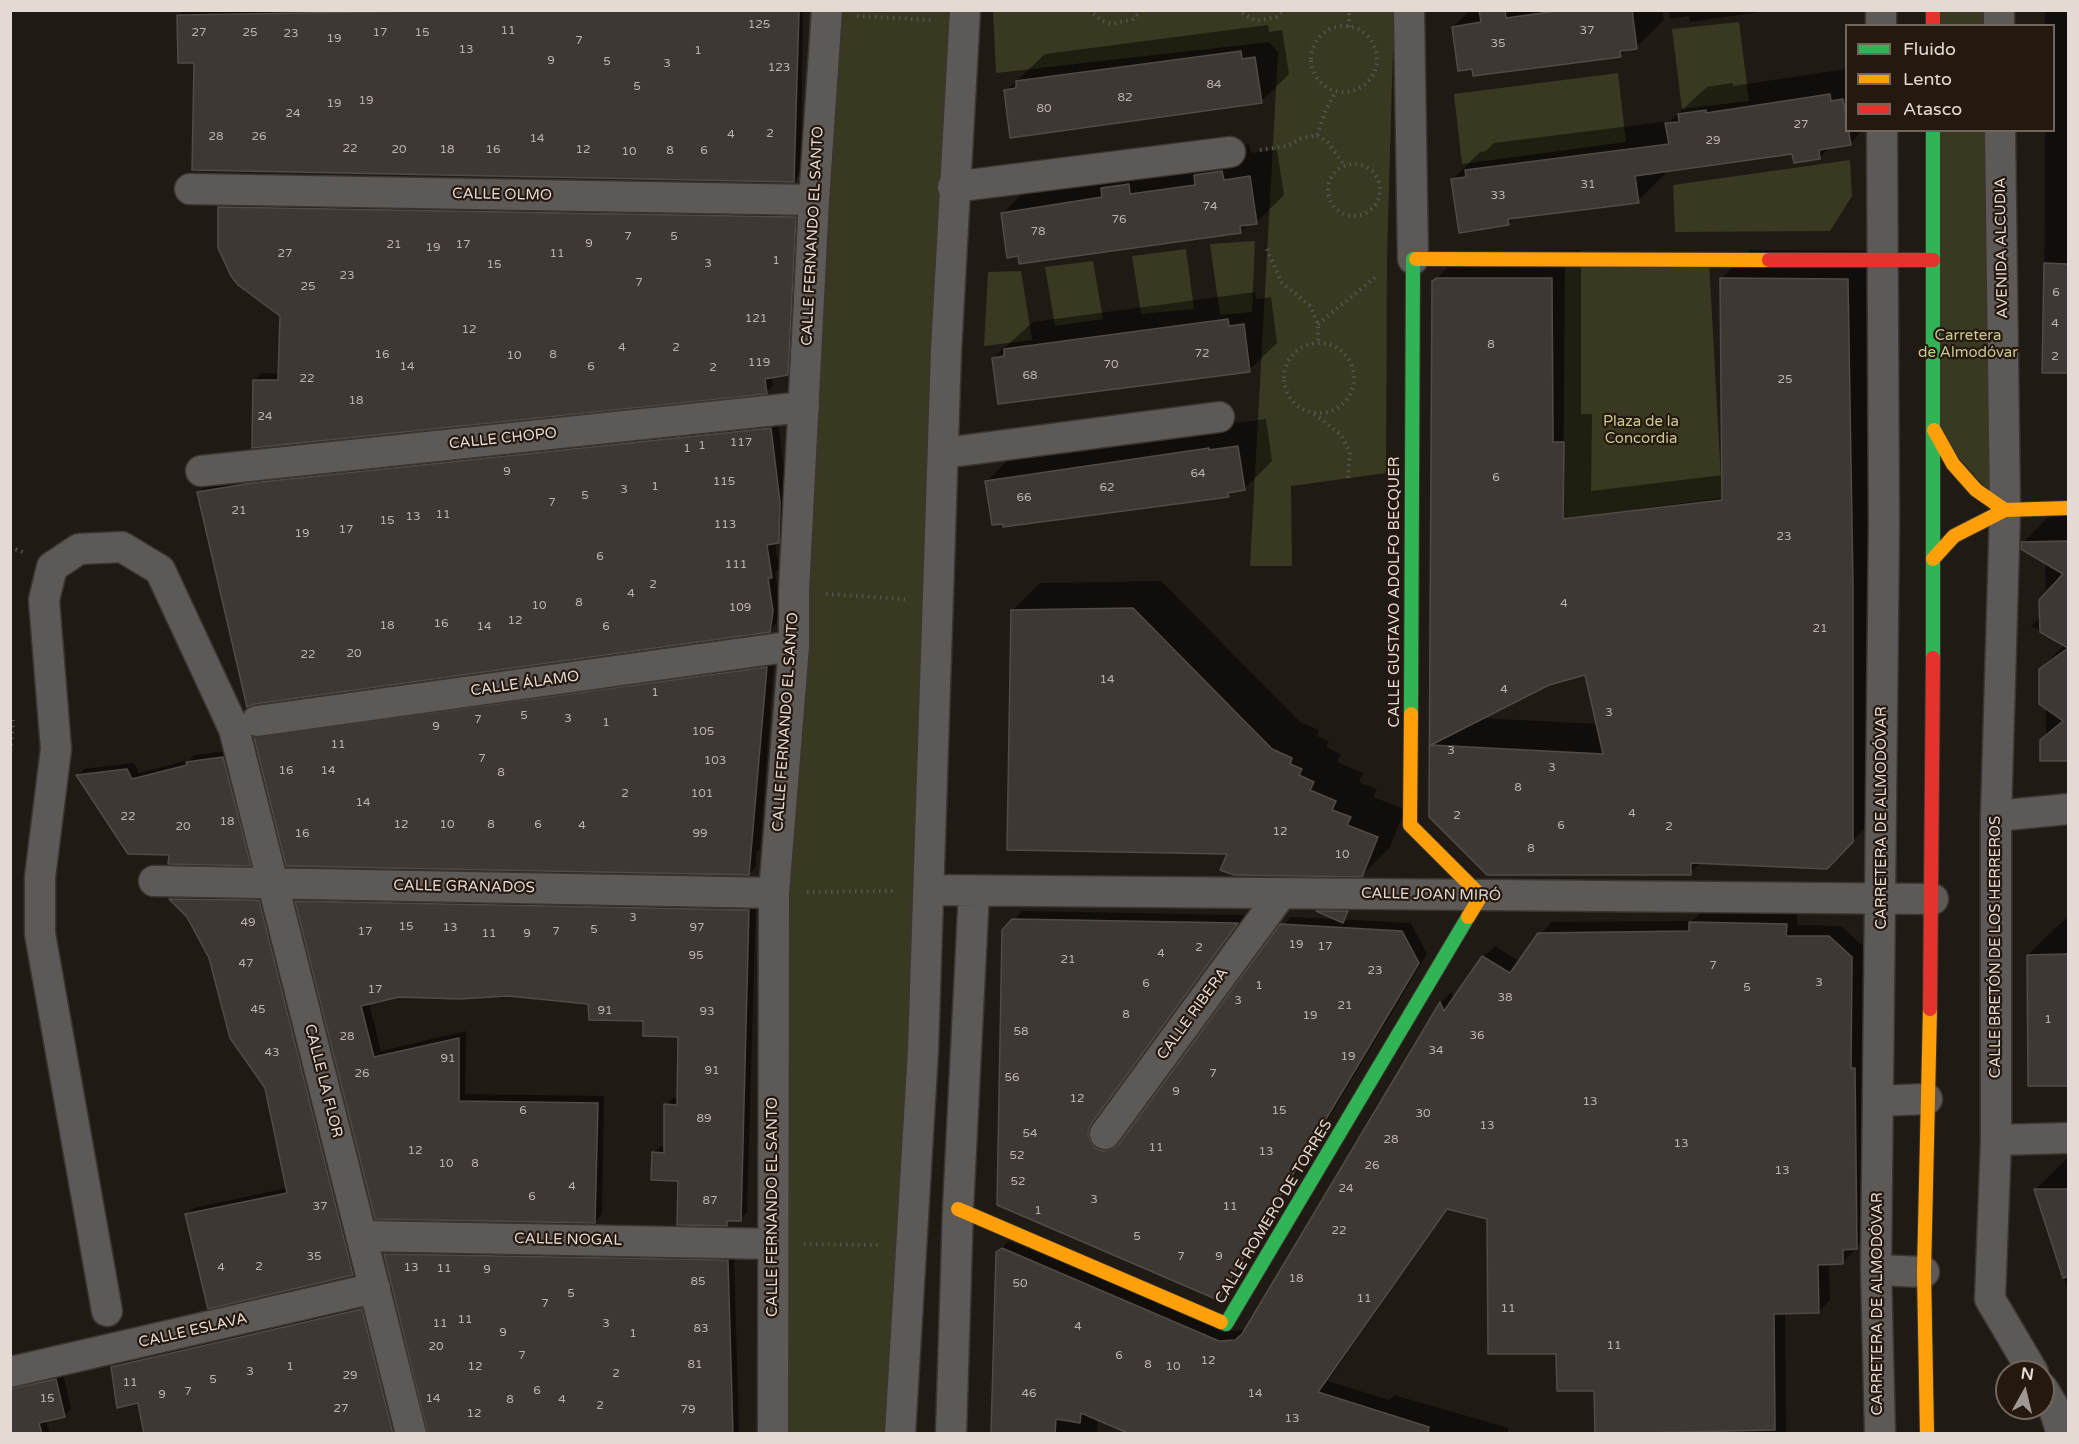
<!DOCTYPE html>
<html>
<head>
<meta charset="utf-8">
<style>
	body { margin:0 }
	#map { position:relative; width:2079px; height:1444px; overflow:hidden; background:#201a14; font-family:"Varela Round",sans-serif }
	canvas { display:block }
	.frame { position:absolute; inset:0; border:12px solid #e3dad4; pointer-events:none }
	.legend { position:absolute; left:1845px; top:24px; width:210px; height:108px; box-sizing:border-box; background:#25190f; border:2px solid #71665e; margin:0; padding:8px 10px; list-style:none; font-size:18px; color:#e3dad4 }
	.legend li { display:flex; align-items:center; gap:12px; height:30px }
	.legend b { width:30px; border:2px solid #71665e }
	.north { position:absolute; left:1995px; top:1360px; width:60px; height:60px; box-sizing:border-box; background:#25190f; border:2px solid #71665e; border-radius:50%; rotate:8deg; font-size:16px; font-weight:700; line-height:24px; text-align:center; color:#e3dad4 }
	.north::after { content:''; display:block; margin:auto; width:21px; height:27px; background:#9f9791; clip-path:polygon(50% 0,100% 100%,50% 72%,0 100%) }
</style>
</head>
<body>
<div id="map">
<canvas width="2079" height="1444"></canvas>
<div class="frame"></div>
<ul class="legend">
<li><b style="height:8px;background:#30b455"></b>Fluido</li>
<li><b style="height:8px;background:#ff9f0a"></b>Lento</li>
<li><b style="height:8px;background:#e5322d"></b>Atasco</li>
</ul>
<div class="north">N</div>
</div>
<script>
const ctx = document.querySelector('canvas').getContext('2d');
ctx.lineJoin = 'round';
function fill(path, color) { ctx.fillStyle = color; ctx.fill(path, 'evenodd'); }
const shape = rows => new Path2D(rows.map(r => 'M' + r).join(''));
function stroke(path, color, width, dash) { ctx.strokeStyle = color; ctx.lineWidth = width; ctx.lineCap = dash ? 'butt' : 'round'; ctx.setLineDash(dash || []); ctx.stroke(path); }
function write(font, color, halo, rows, align = 'center') {
  ctx.font = font + ' "Varela Round",sans-serif'; ctx.lineWidth = 4.5; ctx.setLineDash([]); ctx.textBaseline = 'middle'; ctx.strokeStyle = halo; ctx.fillStyle = color; for (const [text, x, y, turn = 0] of rows) {
    ctx.save(); ctx.translate(x, y); ctx.rotate((+turn || 0) * Math.PI / 180); ctx.textAlign = isNaN(turn) ? turn : align; if (halo) ctx.strokeText(text, 0, 0); ctx.fillText(text, 0, 0); ctx.restore();
  }
}
fill(shape([
	[810,11,965,11,897,1433,773,1434,774,893],
	[993,11,1394,11,1387,257,1386,473,1291,486,1292,566,1250,566,1278,52,1269,42,996,73],
	[1933,11,1999,11,1999,25,1933,25],
	[1739,22,1749,101,1682,109,1672,29],
	[1618,73,1626,142,1462,164,1454,94],
	[1933,131,2000,131,2005,510,1934,430],
	[1850,160,1852,196,1830,231,1675,232,1673,185],
	[1255,241,1252,312,1220,315,1210,244],
	[1186,249,1194,309,1141,314,1132,256],
	[1565,259,1709,261,1722,498,1563,519],
	[1093,261,1103,319,1055,326,1045,267],
	[1021,271,1032,340,984,346,988,272]
]), '#393921');
fill(shape([
	[184,10,803,10,801,173,794,181,195,62,178,16],
	[1470,10,1662,10,1664,20,1636,47,1628,48,1620,56,1473,67,1453,27],
	[1669,10,1774,10,1690,22,1689,16,1670,19],
	[2045,10,2068,10,2068,371,2044,371,2045,130,2054,130,2054,26,2045,26],
	[1268,25,1269,32,1282,30,1289,74,1261,102,1006,91,1045,54],
	[1846,69,1846,130,1863,130,1850,144,1830,147,1820,157,1794,152,1665,170,1665,174,1638,201,1515,217,1508,224,1453,179,1480,152,1486,151,1494,143,1670,121,1707,87,1733,83,1733,86],
	[1249,144,1251,153,1277,150,1284,195,1256,223,1249,224,1240,232,1019,255,1002,214,1030,186],
	[226,201,802,211,794,367,787,374,772,376,773,386,766,392,254,380,261,373,280,374,282,315,219,207],
	[1581,250,1581,414,1592,414,1591,491,1723,475,1721,279,1750,250,1876,251,1881,812,1826,867,1701,862,1690,873,1430,817,1433,282,1462,253],
	[1586,673,1598,724,1480,718,1549,683],
	[1255,292,1256,299,1271,297,1277,343,1249,370,993,358,1033,322],
	[1266,419,1272,461,1244,489,1235,490,1229,496,987,481,1014,454,1236,421,1236,423],
	[778,421,787,494,786,534,775,542,779,569,775,573,780,602,777,622,770,630,199,493,206,485],
	[2050,515,2068,515,2068,759,2041,759,2046,737,2046,707,2041,669,2065,644,2031,626,2041,616,2046,595,2045,562,2023,542],
	[1161,581,1300,722,1319,730,1317,736,1329,741,1326,747,1341,754,1337,762,1363,773,1359,782,1377,789,1373,797,1405,809,1390,847,1362,875,1229,853,1012,611,1040,583],
	[774,661,760,849,756,853,756,866,749,874,256,738,263,731],
	[230,751,256,858,250,864,171,853,78,775,84,769,134,763,139,773,189,760,194,755],
	[177,892,266,894,359,1267,353,1274,187,1214,194,1208,287,1188,266,1087,210,957,188,916,171,899],
	[304,894,756,903,747,1212,740,1220,731,1220,726,1224,653,1153,661,1146,666,1146,666,1105,673,1098,679,1098,680,1035,645,1019,589,1002,508,994,399,995,369,1003,381,1051,466,1031,465,1094,604,1096,602,1214,595,1222,376,1218,297,901],
	[1022,911,1245,915,1099,1114,1095,1124,1113,1144,1122,1142,1290,917,1411,923,1427,954,1226,1290,1218,1299,998,1204,1014,920],
	[1702,911,1797,913,1797,925,1841,926,1863,946,1862,1058,1866,1058,1868,1236,1854,1248,1854,1251,1842,1263,1829,1263,1830,1300,1819,1311,1785,1312,1786,1434,1596,1434,1596,1389,1558,1352,1489,1218,1449,1208,1328,1381,1389,1400,1394,1395,1509,1428,1507,1434,1133,1434,1098,1419,1097,1434,993,1434,997,1252,1009,1241,1231,1331,1246,1330,1441,1003,1451,992,1455,999,1483,957,1495,946,1520,962,1551,922,1692,921],
	[2067,917,2068,1084,2030,1085,2028,955],
	[2068,1157,2068,1291,2036,1189],
	[392,1248,734,1254,739,1434,429,1434,385,1254],
	[368,1303,402,1434,146,1434,139,1401,112,1367,119,1360],
	[63,1373,71,1409,64,1416,46,1420,50,1434,10,1434,10,1381]
]), '#0007');
const building = shape([
	[490,10,799,10,794,182,192,170,194,63,178,63,177,15,490,10],
	[1479,10,1505,10,1506,18,1564,10,1632,10,1637,49,1620,51,1621,57,1473,76,1472,69,1458,71,1452,27,1481,22,1479,10],
	[1241,51,1242,59,1255,57,1262,103,1010,138,1004,90,1016,88,1016,81,1241,51],
	[1830,94,1831,101,1843,99,1851,145,1819,150,1820,159,1794,163,1792,154,1635,176,1639,203,1508,219,1509,225,1459,233,1451,179,1466,177,1465,170,1669,144,1665,123,1679,122,1678,114,1706,110,1706,113,1830,94],
	[1222,171,1224,180,1250,176,1257,224,1240,226,1241,233,1019,264,1018,256,1007,258,1001,213,1102,197,1101,188,1129,184,1130,194,1195,185,1194,175,1222,171],
	[218,207,796,217,788,375,765,379,767,394,252,448,253,380,278,380,280,316,238,285,231,276,218,248,218,207],
	[2044,263,2068,264,2068,373,2042,373,2044,263],
	[1437,278,1552,278,1553,442,1564,442,1563,519,1722,500,1720,278,1848,279,1853,586,1853,842,1827,869,1691,863,1691,875,1487,875,1429,817,1432,281,1437,278],
	[1585,675,1603,754,1431,745,1549,685,1585,675],
	[1228,319,1229,326,1244,324,1250,372,998,404,992,358,1004,356,1004,349,1228,319],
	[771,428,780,502,779,543,767,545,772,578,768,578,773,611,770,632,255,704,247,707,197,492,251,483,771,428],
	[1238,446,1245,490,1228,493,1229,497,1003,527,1003,524,992,525,985,481,1209,448,1209,450,1238,446],
	[2068,541,2068,648,2040,632,2039,600,2063,574,2021,549,2021,542,2068,541],
	[1133,608,1272,749,1292,758,1290,764,1302,769,1299,775,1314,782,1310,790,1336,801,1332,810,1351,817,1347,825,1378,837,1362,877,1234,875,1220,870,1227,854,1007,850,1011,610,1133,608],
	[2068,648,2068,761,2040,761,2040,740,2063,721,2039,704,2039,669,2068,648],
	[767,667,749,875,286,866,254,737,767,667],
	[223,757,251,866,168,864,169,855,128,854,76,775,127,769,132,779,187,765,186,762,223,757],
	[169,899,259,900,353,1275,208,1309,185,1214,287,1193,265,1088,230,1038,209,958,187,917,169,899],
	[295,901,749,910,741,1221,727,1221,727,1226,677,1225,678,1181,651,1180,652,1152,664,1153,664,1104,677,1105,678,1037,643,1036,643,1021,589,1020,588,1004,508,996,459,999,399,997,361,1006,374,1057,459,1038,459,1101,598,1103,595,1223,375,1219,295,901],
	[1316,911,1348,911,1343,923,1316,911],
	[1012,919,1238,923,1091,1124,1088,1133,1090,1141,1095,1148,1104,1151,1112,1149,1119,1144,1280,924,1402,931,1419,963,1218,1300,997,1205,1002,930,1012,919],
	[1689,922,1787,924,1786,936,1829,936,1852,957,1851,1068,1855,1068,1857,1249,1843,1250,1843,1264,1818,1265,1819,1313,1774,1314,1775,1430,1595,1434,1594,1391,1557,1391,1556,1354,1488,1354,1487,1219,1447,1209,1318,1392,1429,1427,1428,1434,1130,1434,1081,1413,1080,1423,1056,1419,1055,1434,991,1434,996,1252,1002,1248,1219,1341,1235,1340,1242,1334,1440,1002,1444,1011,1482,956,1510,973,1538,933,1689,931,1689,922],
	[2068,954,2068,1086,2028,1086,2027,955,2068,954],
	[2034,1189,2068,1189,2068,1277,2063,1278,2034,1189],
	[384,1254,728,1260,733,1434,428,1434,384,1254],
	[362,1309,393,1434,144,1434,138,1403,117,1408,111,1367,362,1309],
	[56,1379,65,1417,39,1423,42,1434,10,1434,10,1389,56,1379]
]);
fill(building, '#3e3834');
stroke(building, '#514b47', 1.5);
const street = shape([
	[1409,10,1413,259],
	[1881,10,1881,26],
	[1999,10,1999,26],
	[2000,130,2005,510,1996,816,1996,1140,1990,1299,2033,1372],
	[953,187,1230,152],
	[190,189,814,200],
	[944,453,1219,417],
	[201,471,804,407],
	[257,721,794,646],
	[1996,816,2068,809],
	[154,881,774,893],
	[929,890,1933,899],
	[1879,1101,1927,1099],
	[1105,1134,1281,894],
	[1996,1140,2068,1138],
	[363,1236,773,1244],
	[1876,1270,1924,1272],
	[107,1311,40,934,40,877,56,749,44,600,52,567,79,549,122,547,160,570,234,729,411,1434],
	[10,1372,375,1288],
	[2043,1389,2053,1406,2062,1434],
	[773,1434,774,893,794,646,794,591,814,200,827,10],
	[900,1434,923,1050,946,351,965,10],
	[951,1434,958,1209,974,891],
	[1880,1434,1876,1270,1884,525,1882,130]
]);
const fast = shape([
	[1933,130,1933,658],
	[1411,714,1413,259,1416,259],
	[1221,1322,1226,1324,1468,917]
]);
const slow = shape([
	[1416,259,1769,260],
	[1934,430,1953,464,1976,490,2005,510],
	[1933,559,1954,536,2005,510,2068,508],
	[1411,714,1410,825,1481,896,1468,917],
	[958,1209,1221,1322],
	[1927,1434,1924,1272,1930,1009]
]);
const jam = shape([
	[1933,10,1933,26],
	[1769,260,1933,260],
	[1930,1009,1933,658]
]);
stroke(street, '#3a3530', 33);
stroke(fast, '#3a3530', 16);
stroke(slow, '#3a3530', 16);
stroke(jam, '#3a3530', 16);
stroke(shape([
	[1089,10,1102,21,1113,24,1133,19,1142,10],
	[1237,10,1256,21,1276,17,1284,10],
	[857,16,931,20],
	'1311 59a33 33 0 1 1 66 0a33 33 0 1 1-66 0Z',
	[1349,27,1349,10],
	[1317,135,1326,110,1336,91],
	[1260,150,1287,146,1300,139,1317,135,1328,143,1345,166],
	'1328 190a26 26 0 1 1 52 0a26 26 0 1 1-52 0Z',
	[1267,249,1281,282,1310,306,1318,324,1318,342],
	[1318,324,1378,275],
	'1284 378a35 35 0 1 1 70 0a35 35 0 1 1-70 0Z',
	[1314,414,1341,435,1350,452,1348,478],
	[10,547,25,553],
	[826,594,905,599],
	[10,757,13,720],
	[807,892,895,891],
	[804,1244,881,1245]
]), '#575350', 4, [1.5, 4.5]);
stroke(street, '#5c5957', 30);
stroke(fast, '#30b455', 14);
stroke(slow, '#ff9f0a', 14);
stroke(jam, '#e5322d', 14);
write('12px', '#bab2ac', null, [
	["125",759,25],
	["11",508,31],
	["37",1587,31],
	["27",199,33],
	["25",250,33],
	["17",380,33],
	["15",422,33],
	["23",291,34],
	["19",334,39],
	["7",579,41],
	["35",1498,44],
	["13",466,50],
	["1",698,51],
	["9",551,61],
	["5",607,62],
	["3",667,64],
	["123",779,68],
	["84",1214,85],
	["5",637,87],
	["82",1125,98],
	["19",366,101],
	["19",334,104],
	["80",1044,109],
	["24",293,114],
	["27",1801,125],
	["2",770,134],
	["4",731,135],
	["28",216,137],
	["26",259,137],
	["14",537,139],
	["29",1713,141],
	["22",350,149],
	["20",399,150],
	["18",447,150],
	["16",493,150],
	["12",583,150],
	["8",670,151],
	["6",704,151],
	["10",629,152],
	["31",1588,185],
	["33",1498,196],
	["74",1210,207],
	["76",1119,220],
	["78",1038,232],
	["7",628,237],
	["5",674,237],
	["9",589,244],
	["21",394,245],
	["17",463,245],
	["19",433,248],
	["27",285,254],
	["11",557,254],
	["1",776,261],
	["3",708,264],
	["15",494,265],
	["23",347,276],
	["7",639,283],
	["25",308,287],
	["6",2056,293],
	["121",756,319],
	["4",2055,324],
	["12",469,330],
	["8",1491,345],
	["4",622,348],
	["2",676,348],
	["72",1202,354],
	["16",382,355],
	["8",553,355],
	["10",514,356],
	["2",2055,357],
	["119",759,363],
	["70",1111,365],
	["14",407,367],
	["6",591,367],
	["2",713,368],
	["68",1030,376],
	["22",307,379],
	["25",1785,380],
	["18",356,401],
	["24",265,417],
	["117",741,443],
	["1",702,446],
	["1",687,449],
	["9",507,472],
	["64",1198,474],
	["6",1496,478],
	["115",724,482],
	["1",655,487],
	["62",1107,488],
	["3",624,490],
	["5",585,496],
	["66",1024,498],
	["7",552,503],
	["21",239,511],
	["11",443,515],
	["13",413,517],
	["15",387,521],
	["113",725,525],
	["17",346,530],
	["19",302,534],
	["23",1784,537],
	["6",600,557],
	["111",736,565],
	["2",653,585],
	["4",631,594],
	["8",579,603],
	["4",1564,604],
	["10",539,606],
	["109",740,608],
	["12",515,621],
	["16",441,624],
	["18",387,626],
	["14",484,627],
	["6",606,627],
	["21",1820,629],
	["20",354,654],
	["22",308,655],
	["14",1107,680],
	["4",1504,690],
	["1",655,693],
	["3",1609,713],
	["5",524,716],
	["3",568,719],
	["7",478,720],
	["1",606,723],
	["9",436,727],
	["105",703,732],
	["11",338,745],
	["3",1451,751],
	["7",482,759],
	["103",715,761],
	["3",1552,768],
	["16",286,771],
	["14",328,771],
	["8",501,773],
	["8",1518,788],
	["2",625,794],
	["101",702,794],
	["14",363,803],
	["4",1632,814],
	["2",1457,816],
	["22",128,817],
	["18",227,822],
	["12",401,825],
	["10",447,825],
	["8",491,825],
	["6",538,825],
	["4",582,826],
	["6",1561,826],
	["20",183,827],
	["2",1669,827],
	["12",1280,832],
	["16",302,834],
	["99",700,834],
	["8",1531,849],
	["10",1342,855],
	["3",633,918],
	["49",248,923],
	["15",406,927],
	["13",450,928],
	["97",697,928],
	["5",594,930],
	["17",365,932],
	["7",556,932],
	["11",489,934],
	["9",527,934],
	["19",1296,945],
	["17",1325,947],
	["2",1199,948],
	["4",1161,954],
	["95",696,956],
	["21",1068,960],
	["47",246,964],
	["7",1713,966],
	["23",1375,971],
	["3",1819,983],
	["6",1146,984],
	["1",1259,986],
	["5",1747,988],
	["17",375,990],
	["38",1505,998],
	["3",1238,1001],
	["21",1345,1006],
	["45",258,1010],
	["91",605,1011],
	["93",707,1012],
	["8",1126,1015],
	["19",1310,1016],
	["1",2048,1020],
	["58",1021,1032],
	["36",1477,1036],
	["28",347,1037],
	["34",1436,1051],
	["43",272,1053],
	["19",1348,1057],
	["91",448,1059],
	["91",712,1071],
	["26",362,1074],
	["7",1213,1074],
	["56",1012,1078],
	["9",1176,1092],
	["12",1077,1099],
	["13",1590,1102],
	["6",523,1111],
	["15",1279,1111],
	["30",1423,1114],
	["89",704,1119],
	["13",1487,1126],
	["54",1030,1134],
	["28",1391,1140],
	["13",1681,1144],
	["11",1156,1148],
	["12",415,1151],
	["13",1266,1152],
	["52",1017,1156],
	["10",446,1164],
	["8",475,1164],
	["26",1372,1166],
	["13",1782,1171],
	["52",1018,1182],
	["4",572,1187],
	["24",1346,1189],
	["6",532,1197],
	["3",1094,1200],
	["87",710,1201],
	["37",320,1207],
	["11",1230,1207],
	["1",1038,1211],
	["22",1339,1231],
	["5",1137,1237],
	["35",314,1257],
	["7",1181,1257],
	["9",1219,1257],
	["2",259,1267],
	["4",221,1268],
	["13",411,1268],
	["11",444,1269],
	["9",487,1270],
	["18",1296,1279],
	["85",698,1282],
	["50",1020,1284],
	["5",571,1294],
	["11",1364,1299],
	["7",545,1304],
	["11",1508,1309],
	["11",465,1320],
	["11",440,1324],
	["3",606,1324],
	["4",1078,1327],
	["83",701,1329],
	["9",503,1333],
	["1",633,1334],
	["11",1614,1346],
	["20",436,1347],
	["7",522,1356],
	["6",1119,1356],
	["12",1208,1361],
	["81",695,1365],
	["8",1148,1365],
	["1",290,1367],
	["12",475,1367],
	["10",1173,1367],
	["3",250,1372],
	["2",616,1374],
	["29",350,1376],
	["5",213,1380],
	["11",130,1383],
	["6",537,1391],
	["7",188,1392],
	["46",1029,1394],
	["14",1255,1394],
	["9",162,1395],
	["15",47,1399],
	["14",433,1399],
	["8",510,1400],
	["4",562,1400],
	["2",600,1406],
	["27",341,1409],
	["79",688,1410],
	["12",474,1414],
	["13",1292,1419]
]);
write('15px', '#e3dad4', '#25190f', [
	["CALLE OLMO",502,195,1],
	["CALLE FERNANDO EL SANTO",813,236,-87],
	["AVENIDA ALCUDIA",2002,248,-91],
	["CALLE CHOPO",503,439,-6],
	["CALLE GUSTAVO ADOLFO BECQUER",1395,592,-90],
	["CALLE ÁLAMO",525,684,-8],
	["CALLE FERNANDO EL SANTO",786,722,-86],
	["CARRETERA DE ALMODÓVAR",1882,818,-90],
	["CALLE GRANADOS",464,887,1],
	["CALLE JOAN MIRÓ",1431,895,1],
	["CALLE BRETÓN DE LOS HERREROS",1996,947,-90],
	["CALLE RIBERA",1193,1014,-54],
	["CALLE LA FLOR",323,1081,76],
	["CALLE FERNANDO EL SANTO",773,1207,-90],
	["CALLE ROMERO DE TORRES",1274,1212,-59],
	["CALLE NOGAL",568,1240,1],
	["CARRETERA DE ALMODÓVAR",1878,1304,-90],
	["CALLE ESLAVA",193,1331,-13]
]);
write('15px', '#c6c991', '#25190f', [
	["Carretera",1968,336],
	["de Almodóvar",1968,353],
	["Plaza de la",1641,422],
	["Concordia",1641,439]
]);
</script>
</body>
</html>
